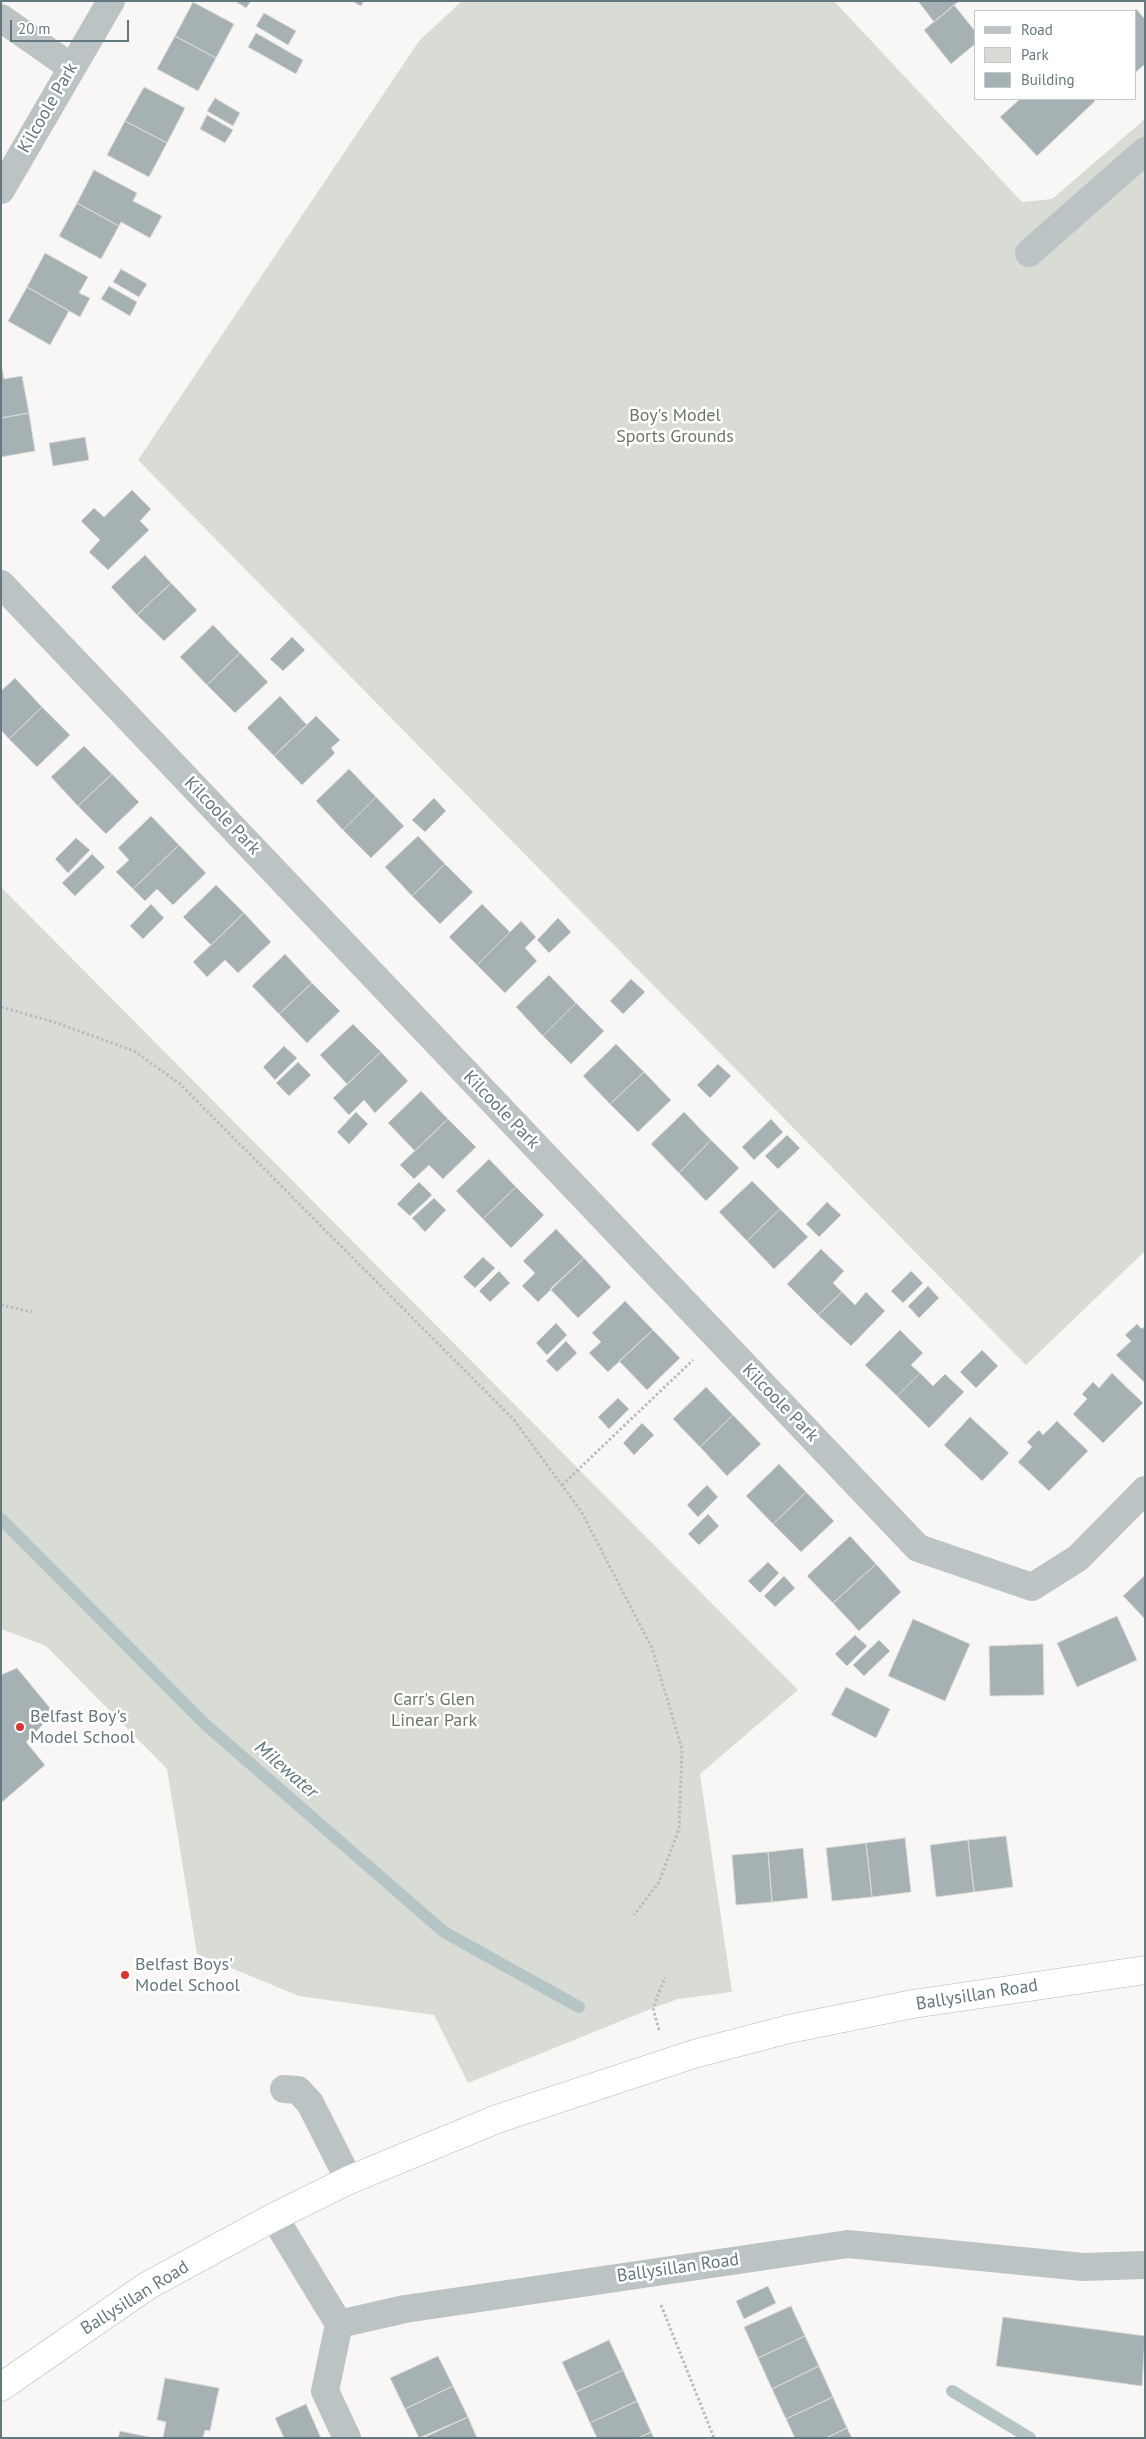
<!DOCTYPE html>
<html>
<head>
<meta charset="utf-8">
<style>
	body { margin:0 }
	#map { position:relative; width:1146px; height:2439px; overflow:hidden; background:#f8f7f5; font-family:"PT Sans",sans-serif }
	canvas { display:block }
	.frame { position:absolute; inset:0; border:2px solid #64797f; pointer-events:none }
	.legend { position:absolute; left:974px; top:10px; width:162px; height:90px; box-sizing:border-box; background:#fff; border:1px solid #c1c9cc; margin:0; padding:6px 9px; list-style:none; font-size:15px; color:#64797f }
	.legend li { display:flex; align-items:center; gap:10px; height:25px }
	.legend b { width:25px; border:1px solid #c1c9cc }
	.scale { position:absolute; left:10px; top:20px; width:119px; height:22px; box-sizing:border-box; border:2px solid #64797f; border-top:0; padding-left:6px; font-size:15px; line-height:18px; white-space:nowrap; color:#64797f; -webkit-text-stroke:4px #fff; paint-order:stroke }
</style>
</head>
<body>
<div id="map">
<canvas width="1146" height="2439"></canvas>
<div class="frame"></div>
<ul class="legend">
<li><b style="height:6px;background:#bcc3c5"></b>Road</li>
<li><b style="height:14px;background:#d9dcd4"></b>Park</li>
<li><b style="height:14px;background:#a6b1b4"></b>Building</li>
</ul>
<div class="scale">20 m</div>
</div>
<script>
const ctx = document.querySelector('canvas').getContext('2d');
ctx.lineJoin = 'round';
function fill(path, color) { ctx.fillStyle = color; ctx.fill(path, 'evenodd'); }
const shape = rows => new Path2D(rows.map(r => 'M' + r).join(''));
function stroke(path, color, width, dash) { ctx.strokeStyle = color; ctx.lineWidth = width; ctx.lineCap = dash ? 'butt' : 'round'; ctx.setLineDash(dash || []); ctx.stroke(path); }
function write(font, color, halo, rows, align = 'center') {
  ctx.font = font + ' "PT Sans",sans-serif'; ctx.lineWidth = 5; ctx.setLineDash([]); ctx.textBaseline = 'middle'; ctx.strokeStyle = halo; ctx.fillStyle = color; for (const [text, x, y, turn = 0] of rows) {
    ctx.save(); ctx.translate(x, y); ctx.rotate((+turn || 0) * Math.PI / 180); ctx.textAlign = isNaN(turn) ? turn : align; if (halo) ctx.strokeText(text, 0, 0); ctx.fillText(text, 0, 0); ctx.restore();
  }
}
fill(shape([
	[462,1,834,1,1022,202,1052,199,1145,119,1145,1251,1026,1365,138,460,419,41],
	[1,887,798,1690,700,1774,732,1992,678,1999,653,2008,468,2083,434,2015,299,1996,197,1954,167,1769,46,1646,1,1629]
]), '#d9dcd4');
stroke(shape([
	[1,1519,206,1725,444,1932,579,2007],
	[952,2391,1030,2438]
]), '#b5c5c6', 12);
const building = shape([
	[235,1,251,1,246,8,235,1],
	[352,1,364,1,361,6,352,1],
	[918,1,959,1,934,22,918,1],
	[193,2,234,24,216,58,175,36,193,2],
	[954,5,975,31,975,44,951,64,924,30,954,5],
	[1136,9,1145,19,1145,64,1135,73,1134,11,1136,9],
	[264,13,296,31,288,45,256,26,264,13],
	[256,33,303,60,296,74,248,47,256,33],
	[175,36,216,58,198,91,157,69,175,36],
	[144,87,185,108,167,143,125,121,144,87],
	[215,98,240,113,233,126,207,111,215,98],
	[1020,99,1093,99,1095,101,1037,156,1000,117,1020,99],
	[207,115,233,130,225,143,200,129,207,115],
	[125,121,167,143,149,177,107,155,125,121],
	[94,170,137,193,133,201,162,216,150,238,121,222,119,226,77,203,94,170],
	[77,203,119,226,101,259,59,236,77,203],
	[45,253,88,277,79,293,90,298,80,317,27,287,45,253],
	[121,269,147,284,139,297,113,282,121,269],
	[109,286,137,302,130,316,101,299,109,286],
	[27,287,69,311,50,345,8,321,27,287],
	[1,363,4,379,22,376,29,413,1,418,1,363],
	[29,413,35,451,1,457,1,418,29,413],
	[85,437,89,460,53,466,49,443,85,437],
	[132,490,151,509,140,521,149,530,108,570,89,552,100,540,81,521,94,508,104,517,132,490],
	[145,555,171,583,137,615,111,587,145,555],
	[171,583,197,610,164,641,137,615,171,583],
	[213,625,240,653,207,685,180,657,213,625],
	[292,637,305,650,283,671,270,659,292,637],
	[240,653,268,682,235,713,207,685,240,653],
	[15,678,42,707,9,739,1,730,1,691,15,678],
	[280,696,307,725,274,756,247,728,280,696],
	[42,707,70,735,37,767,9,739,42,707],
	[316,716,340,740,331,748,335,753,302,785,274,756,316,716],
	[84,746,112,774,78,806,51,777,84,746],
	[349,769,376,797,343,830,316,801,349,769],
	[112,774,139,802,106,834,78,806,112,774],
	[376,797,404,826,371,858,343,830,376,797],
	[434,798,446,811,425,832,412,820,434,798],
	[151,816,179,845,133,889,116,872,129,860,118,848,151,816],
	[418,836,445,864,412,896,385,867,418,836],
	[76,838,90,850,68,873,55,859,76,838],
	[179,845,206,873,173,905,157,889,145,901,133,889,179,845],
	[92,854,105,867,75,896,62,883,92,854],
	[445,864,473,892,440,924,412,896,445,864],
	[216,885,244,913,211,945,183,917,216,885],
	[151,904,164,918,143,939,130,926,151,904],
	[482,904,510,932,477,965,449,937,482,904],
	[244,913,271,942,238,973,225,960,207,977,193,962,244,913],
	[558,918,571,932,549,953,537,940,558,918],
	[521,921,536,937,525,948,537,961,505,993,477,965,521,921],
	[285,954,312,983,279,1014,252,986,285,954],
	[549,975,576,1003,543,1036,516,1007,549,975],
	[631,979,645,992,623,1014,610,1001,631,979],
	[312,983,340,1011,307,1043,279,1014,312,983],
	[576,1003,604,1031,571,1064,543,1036,576,1003],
	[353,1024,381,1052,347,1084,320,1055,353,1024],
	[616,1044,644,1072,610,1104,583,1076,616,1044],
	[284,1046,297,1058,275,1080,263,1067,284,1046],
	[381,1052,408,1081,375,1113,364,1100,349,1115,333,1098,381,1052],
	[298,1062,311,1075,289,1096,276,1083,298,1062],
	[718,1064,731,1076,710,1098,697,1085,718,1064],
	[644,1072,671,1100,638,1132,610,1104,644,1072],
	[421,1091,448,1119,415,1151,388,1123,421,1091],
	[356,1112,368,1124,349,1144,337,1132,356,1112],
	[684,1112,711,1140,679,1173,651,1144,684,1112],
	[448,1119,476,1147,443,1179,429,1165,414,1179,400,1165,448,1119],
	[771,1119,783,1132,754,1160,742,1147,771,1119],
	[787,1135,800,1148,778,1169,765,1156,787,1135],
	[711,1140,739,1168,706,1201,679,1173,711,1140],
	[489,1159,516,1187,483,1219,456,1191,489,1159],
	[752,1181,780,1209,747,1241,719,1212,752,1181],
	[419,1182,432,1195,410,1216,397,1204,419,1182],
	[516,1187,544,1215,511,1248,483,1219,516,1187],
	[434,1198,446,1210,425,1232,412,1218,434,1198],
	[827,1202,841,1215,819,1237,806,1224,827,1202],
	[780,1209,808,1237,774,1269,747,1241,780,1209],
	[556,1229,584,1258,538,1302,522,1286,535,1273,523,1261,556,1229],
	[821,1249,844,1271,833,1283,842,1292,818,1315,787,1284,821,1249],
	[483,1257,495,1268,475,1288,463,1277,483,1257],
	[584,1258,611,1287,578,1318,550,1289,584,1258],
	[499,1271,510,1283,490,1302,479,1291,499,1271],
	[911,1271,923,1283,903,1303,891,1291,911,1271],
	[928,1286,939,1298,919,1318,908,1306,928,1286],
	[842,1292,855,1305,866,1292,885,1311,851,1346,818,1315,842,1292],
	[625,1301,653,1330,608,1372,589,1353,601,1342,592,1333,625,1301],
	[556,1323,567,1335,547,1355,536,1343,556,1323],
	[1137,1324,1142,1329,1145,1326,1145,1383,1116,1355,1131,1341,1125,1335,1137,1324],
	[653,1330,680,1358,647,1390,619,1361,653,1330],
	[900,1330,923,1353,911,1365,920,1373,897,1396,865,1365,900,1330],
	[566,1341,577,1353,557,1372,546,1361,566,1341],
	[982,1350,998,1366,976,1388,960,1372,982,1350],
	[920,1373,933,1386,945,1374,964,1392,929,1428,897,1396,920,1373],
	[1112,1373,1143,1403,1103,1443,1073,1414,1087,1399,1082,1394,1093,1382,1099,1388,1112,1373],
	[706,1387,733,1415,700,1447,673,1419,706,1387],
	[618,1398,629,1409,609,1429,598,1417,618,1398],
	[733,1415,761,1444,727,1476,700,1447,733,1415],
	[970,1417,1009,1453,982,1481,944,1445,970,1417],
	[1057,1421,1088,1451,1049,1491,1018,1462,1032,1447,1027,1442,1039,1430,1043,1435,1057,1421],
	[642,1423,654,1435,634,1455,623,1443,642,1423],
	[779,1464,806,1492,773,1524,746,1496,779,1464],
	[707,1485,718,1497,698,1517,687,1505,707,1485],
	[806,1492,834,1521,801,1552,773,1524,806,1492],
	[708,1514,719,1526,699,1545,688,1534,708,1514],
	[850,1536,876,1564,833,1603,807,1576,850,1536],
	[768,1562,779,1573,760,1593,748,1581,768,1562],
	[876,1564,901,1592,859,1631,833,1603,876,1564],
	[1145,1575,1145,1619,1123,1596,1145,1575],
	[784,1576,795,1588,775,1607,764,1596,784,1576],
	[1117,1616,1137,1660,1077,1687,1057,1643,1117,1616],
	[913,1619,970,1644,945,1701,888,1676,913,1619],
	[855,1635,867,1646,847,1666,835,1654,855,1635],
	[879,1640,890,1651,864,1676,853,1665,879,1640],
	[1043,1644,1044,1695,990,1696,989,1646,1043,1644],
	[17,1668,54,1713,26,1742,45,1765,1,1803,1,1675,17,1668],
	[846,1687,890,1709,876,1738,831,1715,846,1687],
	[1006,1836,1013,1887,974,1892,968,1840,1006,1836],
	[905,1838,911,1892,872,1897,866,1843,905,1838],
	[968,1840,974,1892,936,1897,930,1845,968,1840],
	[866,1843,872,1897,832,1901,826,1848,866,1843],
	[803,1848,808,1898,772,1902,768,1852,803,1848],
	[768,1852,772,1902,736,1905,732,1855,768,1852],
	[768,2286,776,2303,744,2319,736,2301,768,2286],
	[791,2306,805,2336,758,2358,744,2327,791,2306],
	[1003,2317,1145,2336,1142,2386,996,2366,1003,2317],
	[805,2336,819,2366,772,2389,758,2358,805,2336],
	[609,2340,623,2370,576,2392,562,2362,609,2340],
	[438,2356,453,2386,405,2409,390,2378,438,2356],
	[819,2366,833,2397,786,2419,772,2389,819,2366],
	[623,2370,637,2401,590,2423,576,2392,623,2370],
	[165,2378,219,2388,210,2431,205,2430,203,2438,163,2438,166,2422,157,2420,165,2378],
	[453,2386,468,2417,419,2438,405,2409,453,2386],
	[833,2397,847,2428,826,2438,795,2438,786,2419,833,2397],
	[637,2401,651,2432,638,2438,597,2438,590,2423,637,2401],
	[306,2404,321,2438,284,2438,275,2418,306,2404],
	[468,2417,477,2438,423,2438,468,2417],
	[847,2428,852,2438,826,2438,847,2428],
	[120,2431,154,2438,118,2438,120,2431],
	[651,2432,654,2438,638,2438,651,2432]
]);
fill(building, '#a6b1b4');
stroke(building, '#d9d9d7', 1);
const highway = shape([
	[1,2387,147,2286,274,2217,349,2180,497,2119,694,2054,789,2029,913,2004,1145,1970]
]);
stroke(highway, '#b2b8ba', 29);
stroke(shape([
	[1,1007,57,1023,134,1051,179,1083,514,1420,581,1511,652,1648,682,1749,679,1829,659,1882,634,1915],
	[1,1305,32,1312],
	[562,1485,693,1360],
	[659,2030,653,2008,665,1977],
	[661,2305,714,2438]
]), '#b9bdbf', 3, [2.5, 2.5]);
stroke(shape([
	[1,18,71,67],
	[1,190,111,1],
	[1029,253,1145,151],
	[1,584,918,1548,1032,1587,1078,1558,1145,1490],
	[284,2089,298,2090,310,2103,349,2180],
	[274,2217,339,2324],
	[339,2324,405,2309,848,2244,1083,2267,1145,2265],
	[339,2324,325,2391,347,2438]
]), '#bcc3c5', 28);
stroke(highway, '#fff', 28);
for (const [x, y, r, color] of [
	[20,1727,5,"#dc3431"],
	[125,1975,5,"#dc3431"]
]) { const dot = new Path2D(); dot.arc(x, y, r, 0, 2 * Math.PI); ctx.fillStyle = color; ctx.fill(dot); stroke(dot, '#fff', 2); }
write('18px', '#64797f', '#fff', [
	["Kilcoole Park",48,108,-60],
	["Kilcoole Park",222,816,46],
	["Kilcoole Park",501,1110,46],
	["Kilcoole Park",780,1403,46],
	["Ballysillan Road",977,1995,-9],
	["Ballysillan Road",678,2268,-8],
	["Ballysillan Road",135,2298,-32]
]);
write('18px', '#6a7763', '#fff', [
	["Boy's Model",675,416],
	["Sports Grounds",675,437],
	["Carr's Glen",434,1700],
	["Linear Park",434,1721]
]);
write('18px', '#64797f', '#fff', [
	["Belfast Boy's",30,1717],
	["Model School",30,1738],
	["Belfast Boys'",135,1965],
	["Model School",135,1986]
], 'left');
write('italic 19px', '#5e7879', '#fff', [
	["Milewater",286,1770,41]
]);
</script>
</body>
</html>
